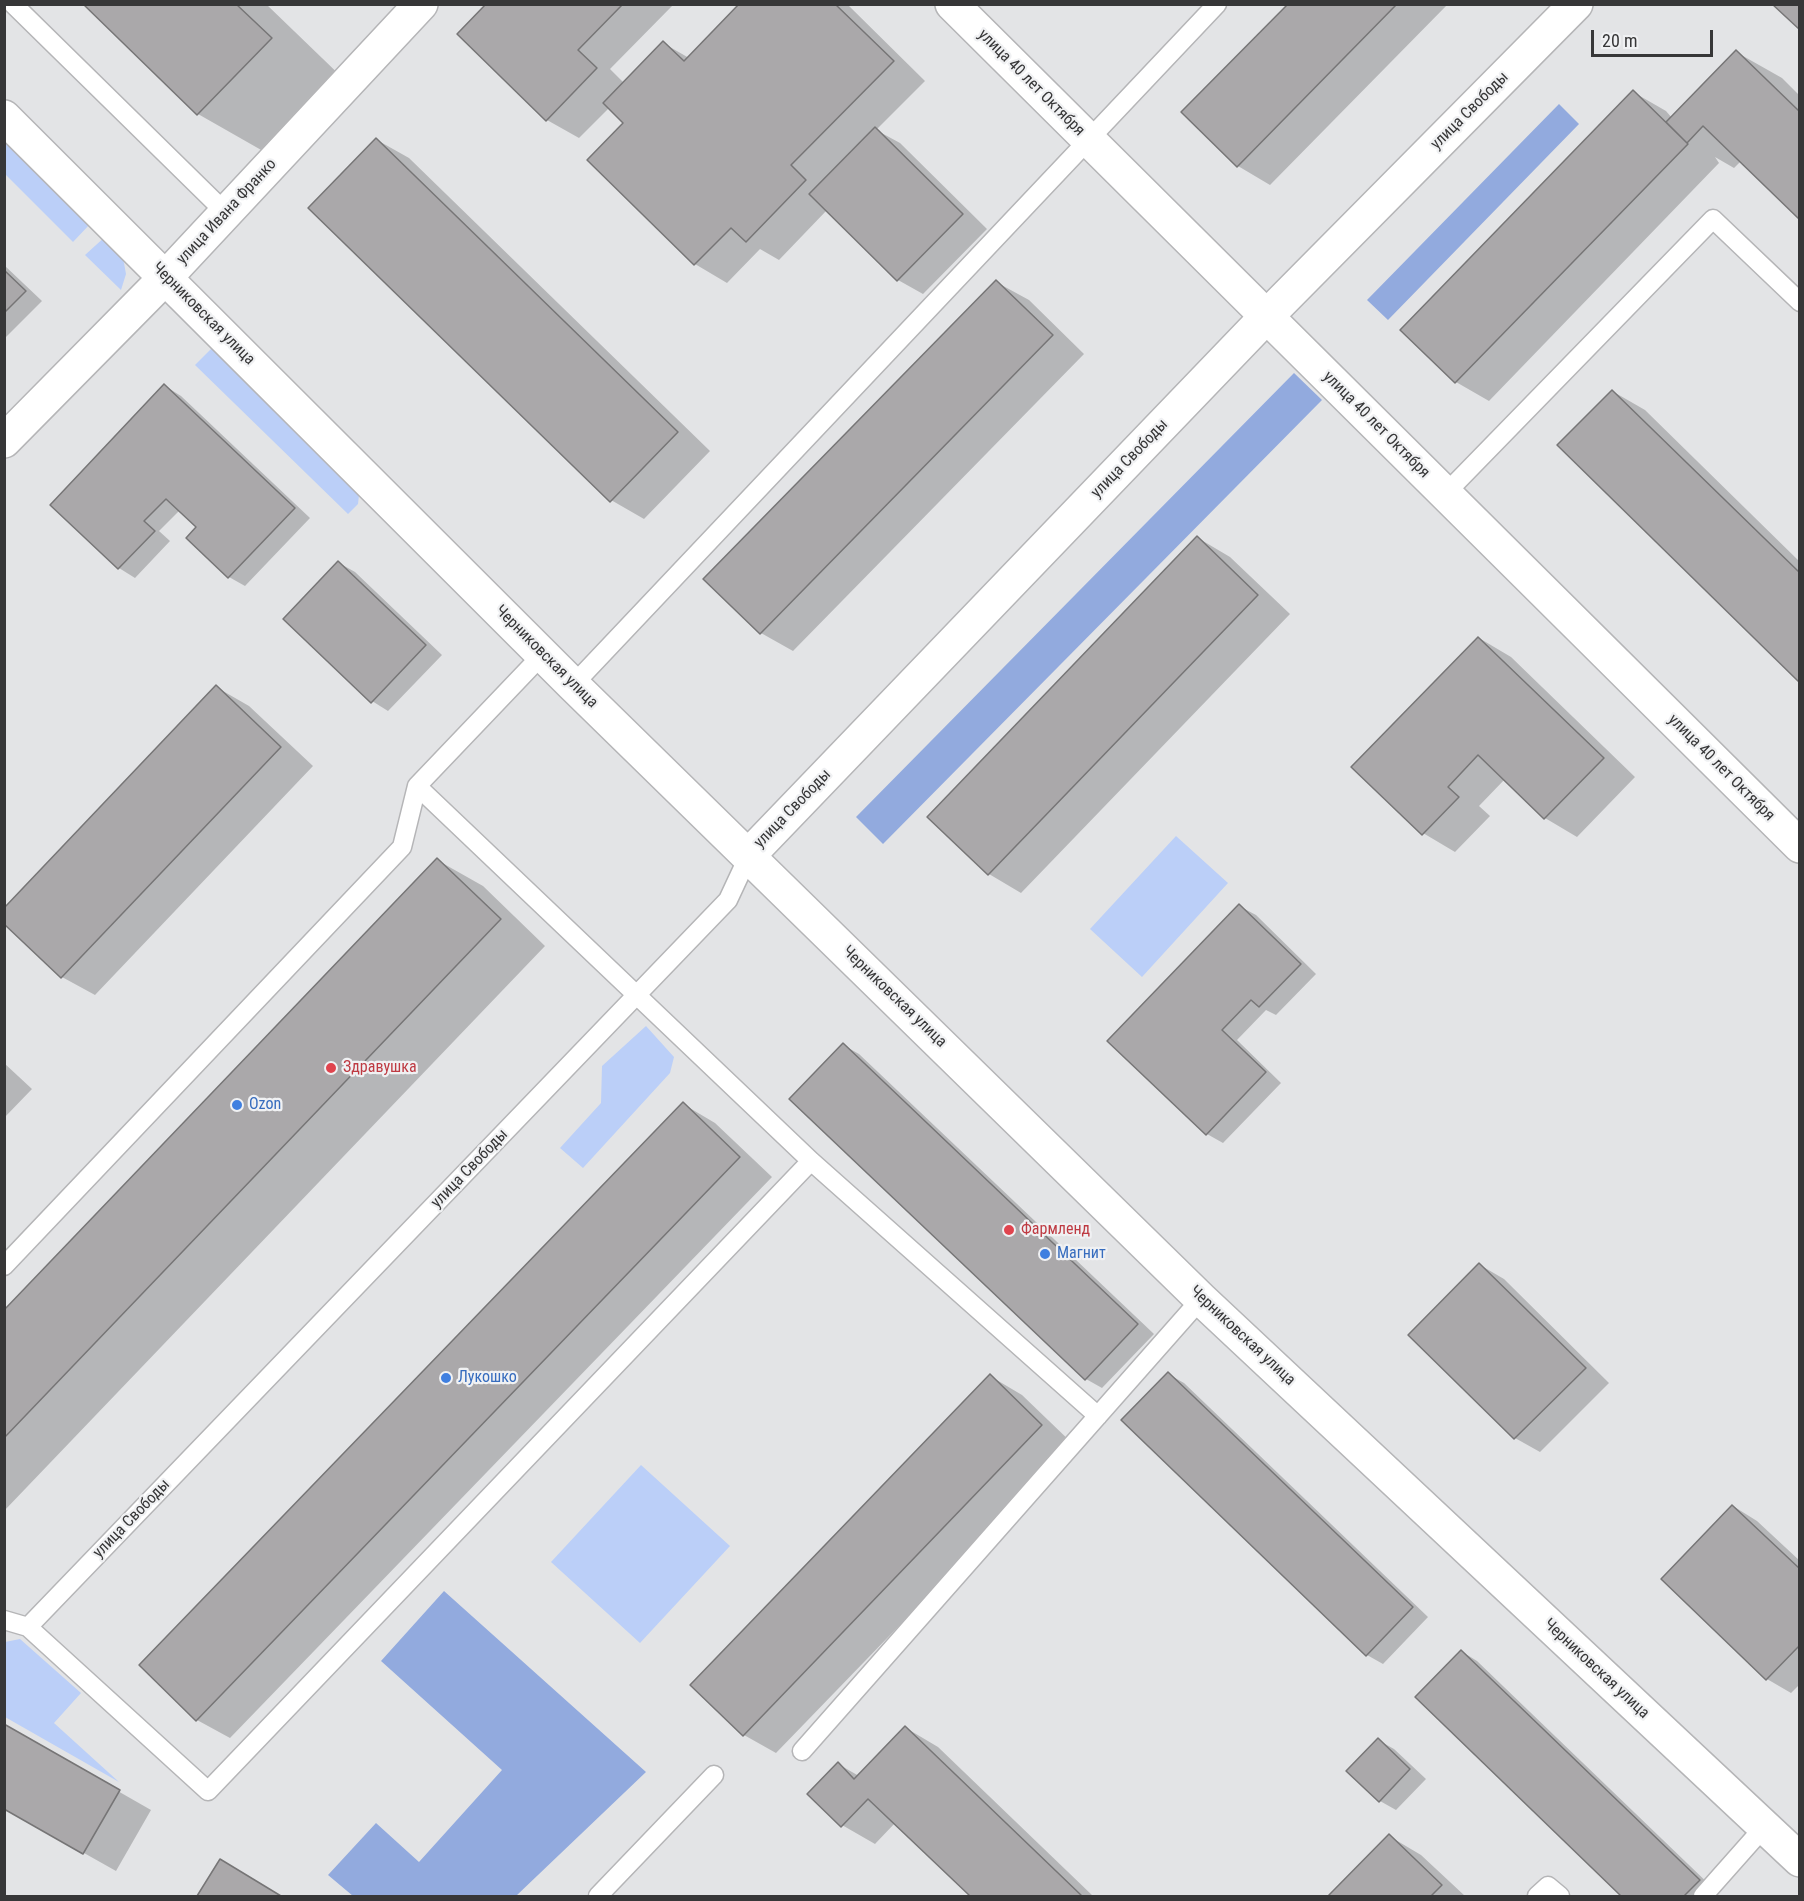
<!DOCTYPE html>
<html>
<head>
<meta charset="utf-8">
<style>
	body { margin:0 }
	#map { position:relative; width:1804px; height:1901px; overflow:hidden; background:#e3e4e6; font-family:"Roboto Condensed",sans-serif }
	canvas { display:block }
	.frame { position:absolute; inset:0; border:6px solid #373738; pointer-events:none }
	.scale { position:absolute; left:1591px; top:30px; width:122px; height:27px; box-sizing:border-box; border:3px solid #373738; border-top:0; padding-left:8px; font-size:18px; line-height:21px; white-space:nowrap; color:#373738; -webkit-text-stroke:4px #f0f1f3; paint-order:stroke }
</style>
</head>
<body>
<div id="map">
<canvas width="1804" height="1901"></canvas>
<div class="frame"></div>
<div class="scale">20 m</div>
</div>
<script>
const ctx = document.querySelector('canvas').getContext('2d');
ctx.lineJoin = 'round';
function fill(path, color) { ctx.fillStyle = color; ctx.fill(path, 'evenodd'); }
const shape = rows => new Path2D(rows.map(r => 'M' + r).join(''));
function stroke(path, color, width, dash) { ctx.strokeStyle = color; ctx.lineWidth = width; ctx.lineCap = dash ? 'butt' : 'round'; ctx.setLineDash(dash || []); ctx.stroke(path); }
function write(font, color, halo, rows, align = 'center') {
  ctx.font = font + ' "Roboto Condensed",sans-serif'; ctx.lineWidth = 4.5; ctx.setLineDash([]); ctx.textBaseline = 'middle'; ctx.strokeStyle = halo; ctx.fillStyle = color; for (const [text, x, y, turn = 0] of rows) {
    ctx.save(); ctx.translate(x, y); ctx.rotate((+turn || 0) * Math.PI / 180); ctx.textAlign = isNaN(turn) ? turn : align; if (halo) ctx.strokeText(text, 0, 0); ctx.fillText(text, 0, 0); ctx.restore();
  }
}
fill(shape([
	[4,137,91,223,73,242,5,174],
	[107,235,122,252,126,274,121,290,85,255],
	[215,345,360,486,358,504,348,514,195,365],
	[1176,836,1228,883,1142,977,1090,929],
	[646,1026,674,1057,670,1073,583,1168,560,1148,601,1103,602,1066],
	[641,1465,730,1546,640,1643,551,1562],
	[20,1639,81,1693,54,1723,119,1782,5,1717,5,1642]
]), '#bbcff8');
fill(shape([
	[1559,104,1579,124,1388,320,1367,300],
	[1294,373,1322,400,883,844,856,817],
	[444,1591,646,1772,516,1896,353,1896,328,1875,376,1823,419,1862,502,1770,381,1661]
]), '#92aade');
fill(shape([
	[85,4,266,4,350,85,277,159,198,114],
	[488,4,674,4,610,69,624,83,663,43,689,58,741,4,847,4,925,81,876,130,900,143,987,229,923,294,898,280,827,210,779,260,760,249,727,283,695,264,626,123,610,107,579,138,547,120],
	[1290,4,1448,4,1270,185,1238,166],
	[1736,52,1782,78,1800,96,1800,218,1741,161,1734,168,1715,157,1719,163,1489,401,1456,382,1402,330,1633,92,1666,111,1672,118],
	[377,140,409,158,710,451,644,519,611,500],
	[4,265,42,301,4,339],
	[996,282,1029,300,1084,354,793,651,761,633],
	[165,386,181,396,310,518,245,586,229,577,198,527,180,510,159,531,170,541,135,578,119,568,52,505],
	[1612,391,1645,410,1800,562,1800,681],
	[1198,538,1230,557,1290,614,1021,893,989,874,929,817],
	[339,563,355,572,442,655,388,711,372,701],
	[1479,638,1511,657,1635,777,1577,837,1545,818,1505,779,1479,806,1490,816,1455,852,1423,833],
	[216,687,249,706,313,766,95,995,62,977,4,922],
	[437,860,483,886,545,946,4,1511,4,1312],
	[1239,906,1256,915,1316,974,1276,1015,1266,1010,1237,1040,1281,1083,1223,1143,1207,1134],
	[843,1045,859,1054,1154,1334,1102,1388,1086,1379],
	[4,1063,32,1089,4,1118],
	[683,1104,715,1123,772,1177,230,1738,197,1720,141,1665],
	[1480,1265,1504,1279,1609,1383,1540,1452,1515,1438,1410,1335],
	[1168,1374,1184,1383,1428,1617,1383,1664,1367,1655],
	[990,1376,1022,1395,1074,1445,776,1753,744,1735],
	[1733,1506,1757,1521,1800,1561,1800,1684,1791,1693,1767,1679],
	[1461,1651,1477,1661,1715,1890,1709,1896,1623,1896,1417,1697],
	[4,1726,151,1810,116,1871,4,1808],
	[906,1728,938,1747,1093,1896,972,1896,895,1823,875,1844,842,1825,838,1764,859,1776],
	[1378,1740,1394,1749,1426,1779,1396,1810,1380,1801],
	[1389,1836,1421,1855,1465,1896,1331,1896],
	[220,1861,245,1875,279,1896,199,1896]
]), '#0003');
const building = shape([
	[83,4,236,4,272,38,197,115,83,4],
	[486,4,623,4,578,50,597,68,546,121,457,34,486,4],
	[739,4,835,4,894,61,791,165,806,180,746,242,731,228,694,265,587,160,623,123,603,103,663,41,684,61,739,4],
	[1288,4,1397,4,1237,167,1181,112,1288,4],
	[1772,4,1800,4,1800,30,1772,4],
	[1736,50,1800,112,1800,220,1703,126,1687,143,1666,122,1736,50],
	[1633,90,1688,144,1455,383,1400,330,1633,90],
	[875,127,963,214,897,281,809,194,875,127],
	[376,138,678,432,610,502,308,208,376,138],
	[4,270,26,291,4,313,4,270],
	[996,280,1053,335,760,634,703,579,996,280],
	[164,384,295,508,228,578,186,538,196,527,166,499,144,521,155,531,118,569,50,505,164,384],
	[1612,390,1800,573,1800,683,1557,445,1612,390],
	[1197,536,1258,595,988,875,927,817,1197,536],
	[338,561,426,645,371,703,283,619,338,561],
	[1478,637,1604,758,1544,819,1478,755,1448,787,1459,797,1422,835,1351,767,1478,637],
	[216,685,281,747,61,978,4,924,4,908,216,685],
	[437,858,501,919,4,1438,4,1310,437,858],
	[1239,904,1301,964,1259,1007,1251,1000,1222,1030,1266,1072,1206,1135,1107,1041,1239,904],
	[843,1043,1138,1324,1085,1380,789,1099,843,1043],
	[683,1102,740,1157,196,1721,139,1665,683,1102],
	[1479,1263,1586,1368,1514,1439,1408,1335,1479,1263],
	[1168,1372,1413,1607,1366,1656,1121,1420,1168,1372],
	[990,1374,1042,1425,743,1736,690,1685,990,1374],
	[1732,1505,1800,1569,1800,1645,1766,1680,1661,1579,1732,1505],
	[1461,1650,1700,1880,1684,1896,1621,1896,1415,1697,1461,1650],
	[4,1724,120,1790,83,1854,4,1809,4,1724],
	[905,1726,1082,1896,970,1896,868,1799,841,1827,807,1794,838,1762,854,1779,905,1726],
	[1378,1738,1410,1769,1379,1802,1346,1771,1378,1738],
	[1389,1834,1442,1885,1431,1896,1328,1896,1389,1834],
	[220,1859,281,1896,197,1896,220,1859]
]);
fill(building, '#aaa8aa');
stroke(building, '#767576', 1.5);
const lane = shape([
	[13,4,226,213],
	[1445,494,1713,219,1800,302],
	[573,685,1217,4],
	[417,786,811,1161,1098,1416],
	[4,1266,402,847,417,786,543,654],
	[4,1620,28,1627,208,1791,811,1161],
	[28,1627,728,900,749,855],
	[802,1751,1201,1299],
	[598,1896,714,1775],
	[1537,1896,1548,1886,1560,1896],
	[1703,1896,1765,1826]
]);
const street = shape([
	[952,4,1800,846],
	[166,277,421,4]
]);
const secondary = shape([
	[4,117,573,685,1201,1299,1800,1860],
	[4,441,166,277],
	[749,855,1266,317,1576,4]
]);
stroke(lane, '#b5b5b7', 21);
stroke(street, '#b5b5b7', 36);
stroke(secondary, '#b5b5b7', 36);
stroke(lane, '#fff', 18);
stroke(street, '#fff', 33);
stroke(secondary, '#fff', 33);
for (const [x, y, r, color] of [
	[331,1068,6,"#e0444e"],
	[237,1105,6,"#3f7fe0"],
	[1009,1230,6,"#e0444e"],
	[1045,1254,6,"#3f7fe0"],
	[446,1378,6,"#3f7fe0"]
]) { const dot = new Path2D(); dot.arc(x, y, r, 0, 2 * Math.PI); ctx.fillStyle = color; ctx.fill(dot); stroke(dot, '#f0f1f3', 2); }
write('16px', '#373738', '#f0f1f3', [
	["улица 40 лет Октября",1031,83,45],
	["улица Свободы",1470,111,-45],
	["улица Ивана Франко",227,212,-47],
	["Черниковская улица",203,314,45],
	["улица 40 лет Октября",1376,425,45],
	["улица Свободы",1130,459,-46],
	["Черниковская улица",546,657,45],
	["улица 40 лет Октября",1721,768,45],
	["улица Свободы",793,809,-46],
	["Черниковская улица",894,997,44],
	["улица Свободы",470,1169,-46],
	["Черниковская улица",1242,1336,43],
	["улица Свободы",132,1519,-46],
	["Черниковская улица",1596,1669,43]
]);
write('16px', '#be3a42', '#f0f1f3', [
	["Здравушка",343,1068],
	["Фармленд",1021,1230]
], 'left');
write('16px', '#366cbe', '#f0f1f3', [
	["Ozon",249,1105],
	["Магнит",1057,1254],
	["Лукошко",458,1378]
], 'left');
</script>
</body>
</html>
